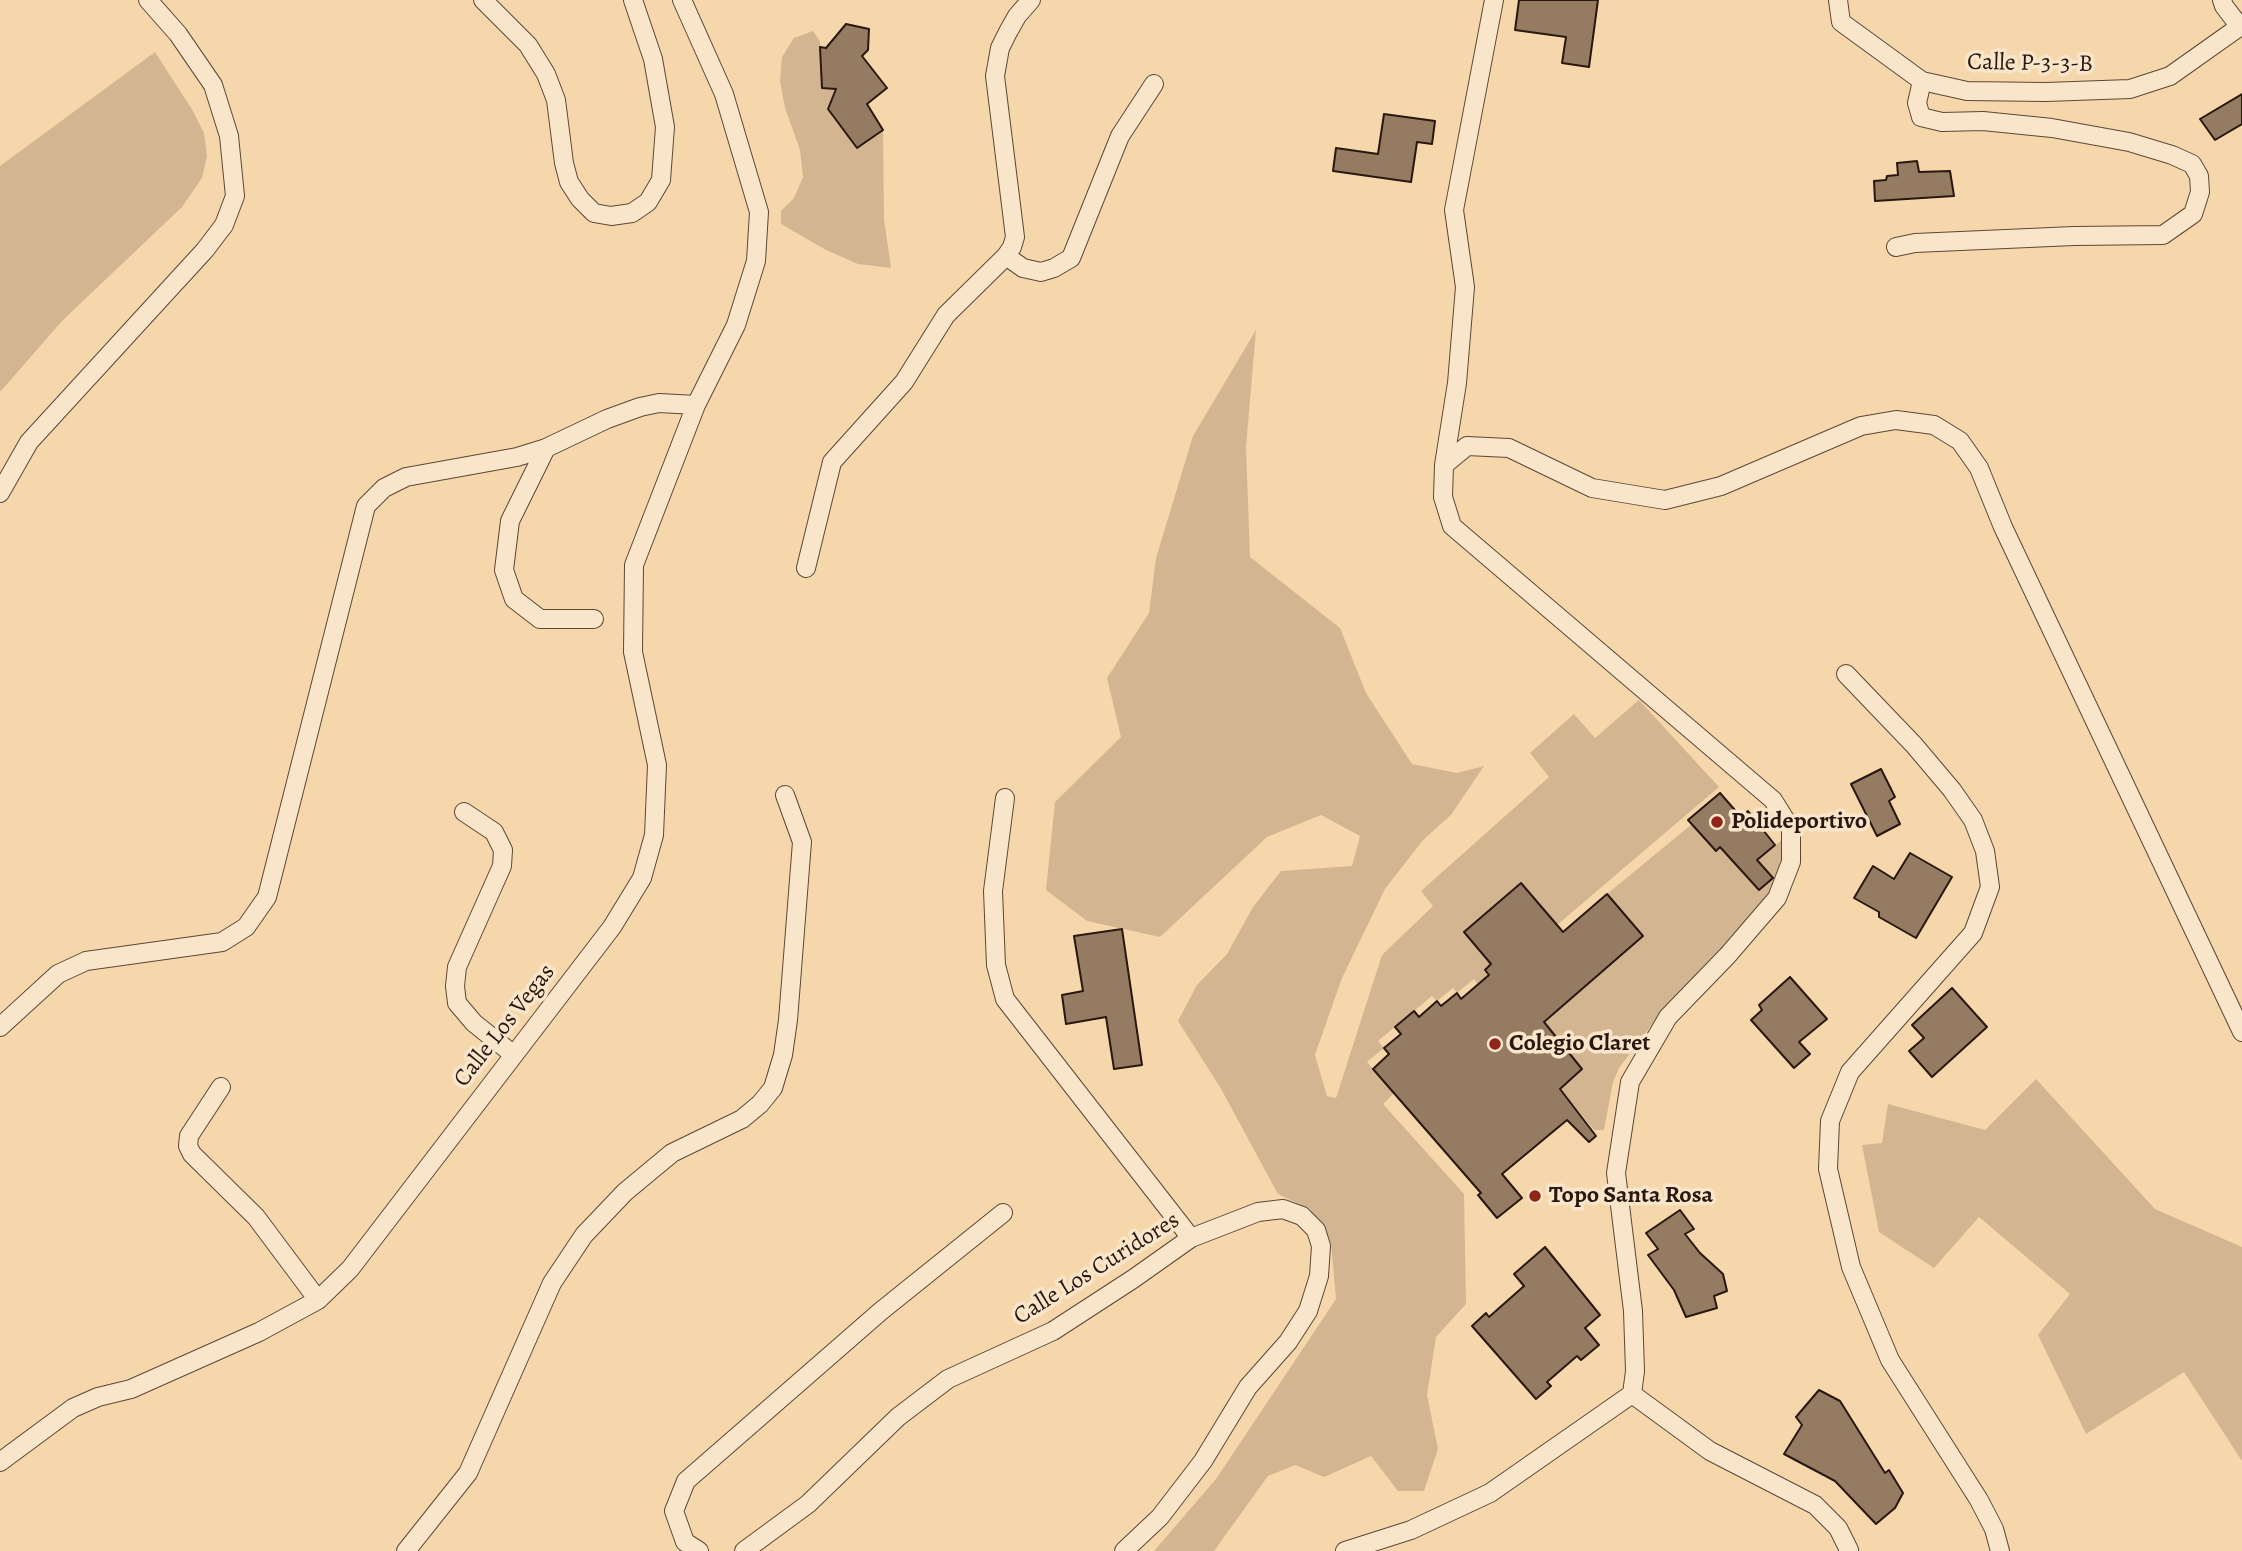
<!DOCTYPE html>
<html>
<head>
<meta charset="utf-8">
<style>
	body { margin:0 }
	canvas { display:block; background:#f6d7ac }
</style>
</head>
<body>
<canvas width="2242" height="1551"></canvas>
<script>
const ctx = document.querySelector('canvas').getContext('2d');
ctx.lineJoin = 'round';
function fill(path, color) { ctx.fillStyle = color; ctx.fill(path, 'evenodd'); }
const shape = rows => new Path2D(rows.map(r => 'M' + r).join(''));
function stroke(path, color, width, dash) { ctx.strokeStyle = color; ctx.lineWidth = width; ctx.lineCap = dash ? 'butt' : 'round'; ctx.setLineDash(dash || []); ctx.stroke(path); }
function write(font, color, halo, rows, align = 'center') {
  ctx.font = font + ' Alegreya,serif'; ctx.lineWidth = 7; ctx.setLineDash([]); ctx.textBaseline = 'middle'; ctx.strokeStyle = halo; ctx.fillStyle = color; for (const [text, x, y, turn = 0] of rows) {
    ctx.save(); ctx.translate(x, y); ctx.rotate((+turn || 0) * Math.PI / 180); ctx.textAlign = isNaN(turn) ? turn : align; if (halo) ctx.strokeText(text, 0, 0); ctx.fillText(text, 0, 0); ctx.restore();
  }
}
fill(shape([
	[813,31,820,41,822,88,836,89,828,109,857,148,883,130,884,219,891,268,858,264,826,250,781,224,781,211,794,198,803,177,800,150,785,108,780,81,782,57,794,38],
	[155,52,193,111,204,133,207,156,202,178,182,207,63,320,0,392,0,166],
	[1256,330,1246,447,1250,557,1340,628,1366,693,1412,764,1457,773,1484,766,1451,815,1423,840,1385,889,1342,978,1315,1055,1327,1096,1336,1098,1382,955,1433,906,1421,891,1549,777,1530,753,1574,714,1595,738,1639,700,1719,787,1557,925,1520,883,1464,932,1491,964,1485,970,1494,983,1484,992,1474,979,1457,993,1453,988,1437,1001,1432,996,1378,1041,1384,1048,1367,1062,1394,1093,1383,1104,1464,1194,1466,1304,1436,1337,1427,1395,1438,1449,1424,1491,1398,1491,1371,1456,1324,1477,1295,1465,1268,1476,1214,1551,1154,1551,1216,1479,1336,1299,1331,1244,1310,1209,1278,1194,1220,1087,1178,1021,1197,985,1227,954,1253,907,1281,871,1352,866,1360,836,1321,815,1267,837,1160,937,1087,921,1046,890,1055,802,1121,737,1107,678,1149,613,1156,558,1193,436],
	[1692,824,1715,851,1720,847,1758,890,1772,878,1757,860,1782,840,1786,881,1656,1019,1619,1068,1613,1082,1604,1130,1594,1130,1560,1089,1582,1069,1538,1016,1560,1008,1643,936,1607,894],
	[2036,1079,2155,1209,2242,1247,2242,1461,2184,1372,2086,1434,2038,1335,2070,1294,1979,1217,1934,1268,1879,1232,1862,1145,1882,1143,1888,1104,1985,1130]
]), '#d3b691');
const building = shape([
	[1519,0,1598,0,1589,67,1562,63,1566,37,1515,30,1519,0],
	[846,24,869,29,868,50,862,56,887,88,867,104,883,130,857,148,828,109,836,89,822,88,820,47,826,48,846,24],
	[2242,94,2242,124,2215,140,2200,119,2242,94],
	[1384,114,1435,121,1432,144,1417,142,1411,182,1333,171,1336,148,1378,154,1384,114],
	[1917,161,1919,172,1950,171,1954,196,1875,201,1874,181,1886,180,1887,176,1898,175,1897,163,1917,161],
	[1881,769,1895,797,1889,801,1900,824,1877,836,1851,784,1881,769],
	[1720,793,1741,817,1748,811,1775,845,1757,860,1773,878,1759,890,1720,847,1716,851,1688,820,1720,793],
	[1910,853,1952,877,1916,938,1879,917,1879,912,1854,898,1873,866,1894,879,1910,853],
	[1521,883,1563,932,1607,894,1643,936,1544,1022,1582,1069,1560,1089,1596,1136,1589,1142,1567,1120,1502,1174,1522,1198,1497,1218,1478,1195,1481,1193,1373,1069,1389,1054,1384,1048,1401,1034,1395,1027,1414,1011,1419,1017,1437,1001,1441,1006,1457,993,1461,999,1489,975,1485,970,1491,964,1464,932,1521,883],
	[1122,929,1142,1065,1114,1069,1106,1017,1066,1024,1062,995,1083,991,1074,936,1122,929],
	[1790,977,1827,1019,1799,1042,1810,1054,1794,1068,1751,1020,1762,1010,1759,1005,1790,977],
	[1952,988,1987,1027,1932,1077,1909,1051,1924,1038,1912,1025,1952,988],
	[1680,1210,1694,1229,1685,1234,1700,1253,1723,1274,1727,1291,1714,1296,1717,1308,1686,1317,1674,1290,1648,1255,1658,1249,1646,1233,1680,1210],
	[1545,1247,1600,1315,1585,1328,1599,1345,1581,1360,1577,1356,1547,1382,1551,1386,1536,1399,1472,1326,1486,1313,1489,1317,1524,1286,1514,1274,1545,1247],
	[1819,1390,1840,1401,1885,1473,1889,1470,1903,1493,1895,1508,1876,1524,1835,1481,1784,1454,1802,1425,1796,1417,1819,1390]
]);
fill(building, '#947b61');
stroke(building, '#291710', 2);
const street = shape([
	[483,0,528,45,546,74,556,100,564,163,569,182,580,199,594,213,611,216,632,213,648,202,661,180,665,127,653,59,633,0],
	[1838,0,1841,22,1922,81,1967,91,2046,92,2130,89,2170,76,2242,25],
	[2222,0,2224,6,2240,27],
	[1896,247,1915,243,2074,236,2163,235,2193,214,2200,192,2199,176,2192,164,2172,155,2129,142,2052,128,1983,121,1942,122,1921,117,1917,103,1922,81],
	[1006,256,1023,268,1041,272,1054,268,1071,258,1120,136,1154,84],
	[546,448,510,521,504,570,514,599,540,619,594,619],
	[1444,465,1467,446,1509,448,1592,488,1665,500,1721,486,1861,426,1896,420,1934,425,1960,441,1979,468,2003,527,2242,1032],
	[0,493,29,442,205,250,224,225,235,196,229,136,213,85,178,34,148,0],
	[806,568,832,462,904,382,946,315,1006,256,1012,247,1015,237,995,76,1000,48,1008,32,1017,16,1031,0],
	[1846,674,1914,745,1952,790,1973,820,1985,851,1990,887,1973,933,1850,1072,1830,1121,1828,1169,1851,1267,1890,1360,1979,1500,1994,1529,2000,1551],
	[1005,798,993,891,996,965,1005,999,1191,1238],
	[464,812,494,832,503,850,502,866,457,967,455,986,457,1003,474,1023,514,1055],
	[0,1027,58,974,86,961,222,942,246,927,267,897,366,506,384,488,406,477,517,457,546,448,607,419,640,407,659,403,696,405],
	[221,1087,189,1136,188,1146,192,1154,256,1217,318,1300],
	[1632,1394,1710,1451,1815,1505,1838,1528,1849,1550],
	[0,1462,73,1408,98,1397,131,1389,259,1332,318,1300,350,1269,612,927,642,878,654,835,657,765,633,652,634,565,696,405,736,325,756,261,759,212,724,94,682,0],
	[406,1551,468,1473,552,1283,584,1235,625,1192,672,1153,742,1119,760,1104,773,1088,783,1055,788,1020,802,842,785,795],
	[699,1551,685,1542,674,1511,686,1481,881,1311,1003,1213],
	[744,1551,808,1504,898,1417,948,1379,1053,1331,1133,1279,1191,1238,1258,1212,1283,1209,1302,1216,1316,1230,1321,1246,1319,1276,1308,1311,1288,1342,1248,1387,1203,1461,1160,1517,1124,1551],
	[1345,1551,1411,1530,1490,1493,1632,1394,1635,1371,1633,1311,1616,1173,1630,1082,1668,1017,1728,955,1777,898,1791,862,1791,829,1773,800,1452,526,1443,497,1444,465,1457,383,1465,287,1454,210,1494,0]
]);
stroke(street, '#5c4737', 20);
stroke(street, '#f9e5c9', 18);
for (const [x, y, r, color] of [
	[1717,822,7,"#8f2418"],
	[1495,1044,7,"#8f2418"],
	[1535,1196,7,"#8f2418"]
]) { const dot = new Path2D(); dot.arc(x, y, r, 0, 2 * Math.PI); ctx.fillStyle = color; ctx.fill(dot); stroke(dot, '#f9e5c9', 2.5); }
write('24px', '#291710', '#f9e5c9', [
	["Calle P-3-3-B",2030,64,1],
	["Calle Los Vegas",505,1026,-52],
	["Calle Los Curidores",1097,1269,-32]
]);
write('bold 24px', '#291710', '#f9e5c9', [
	["Polideportivo",1731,822],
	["Colegio Claret",1509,1044],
	["Topo Santa Rosa",1549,1196]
], 'left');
</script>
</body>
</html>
